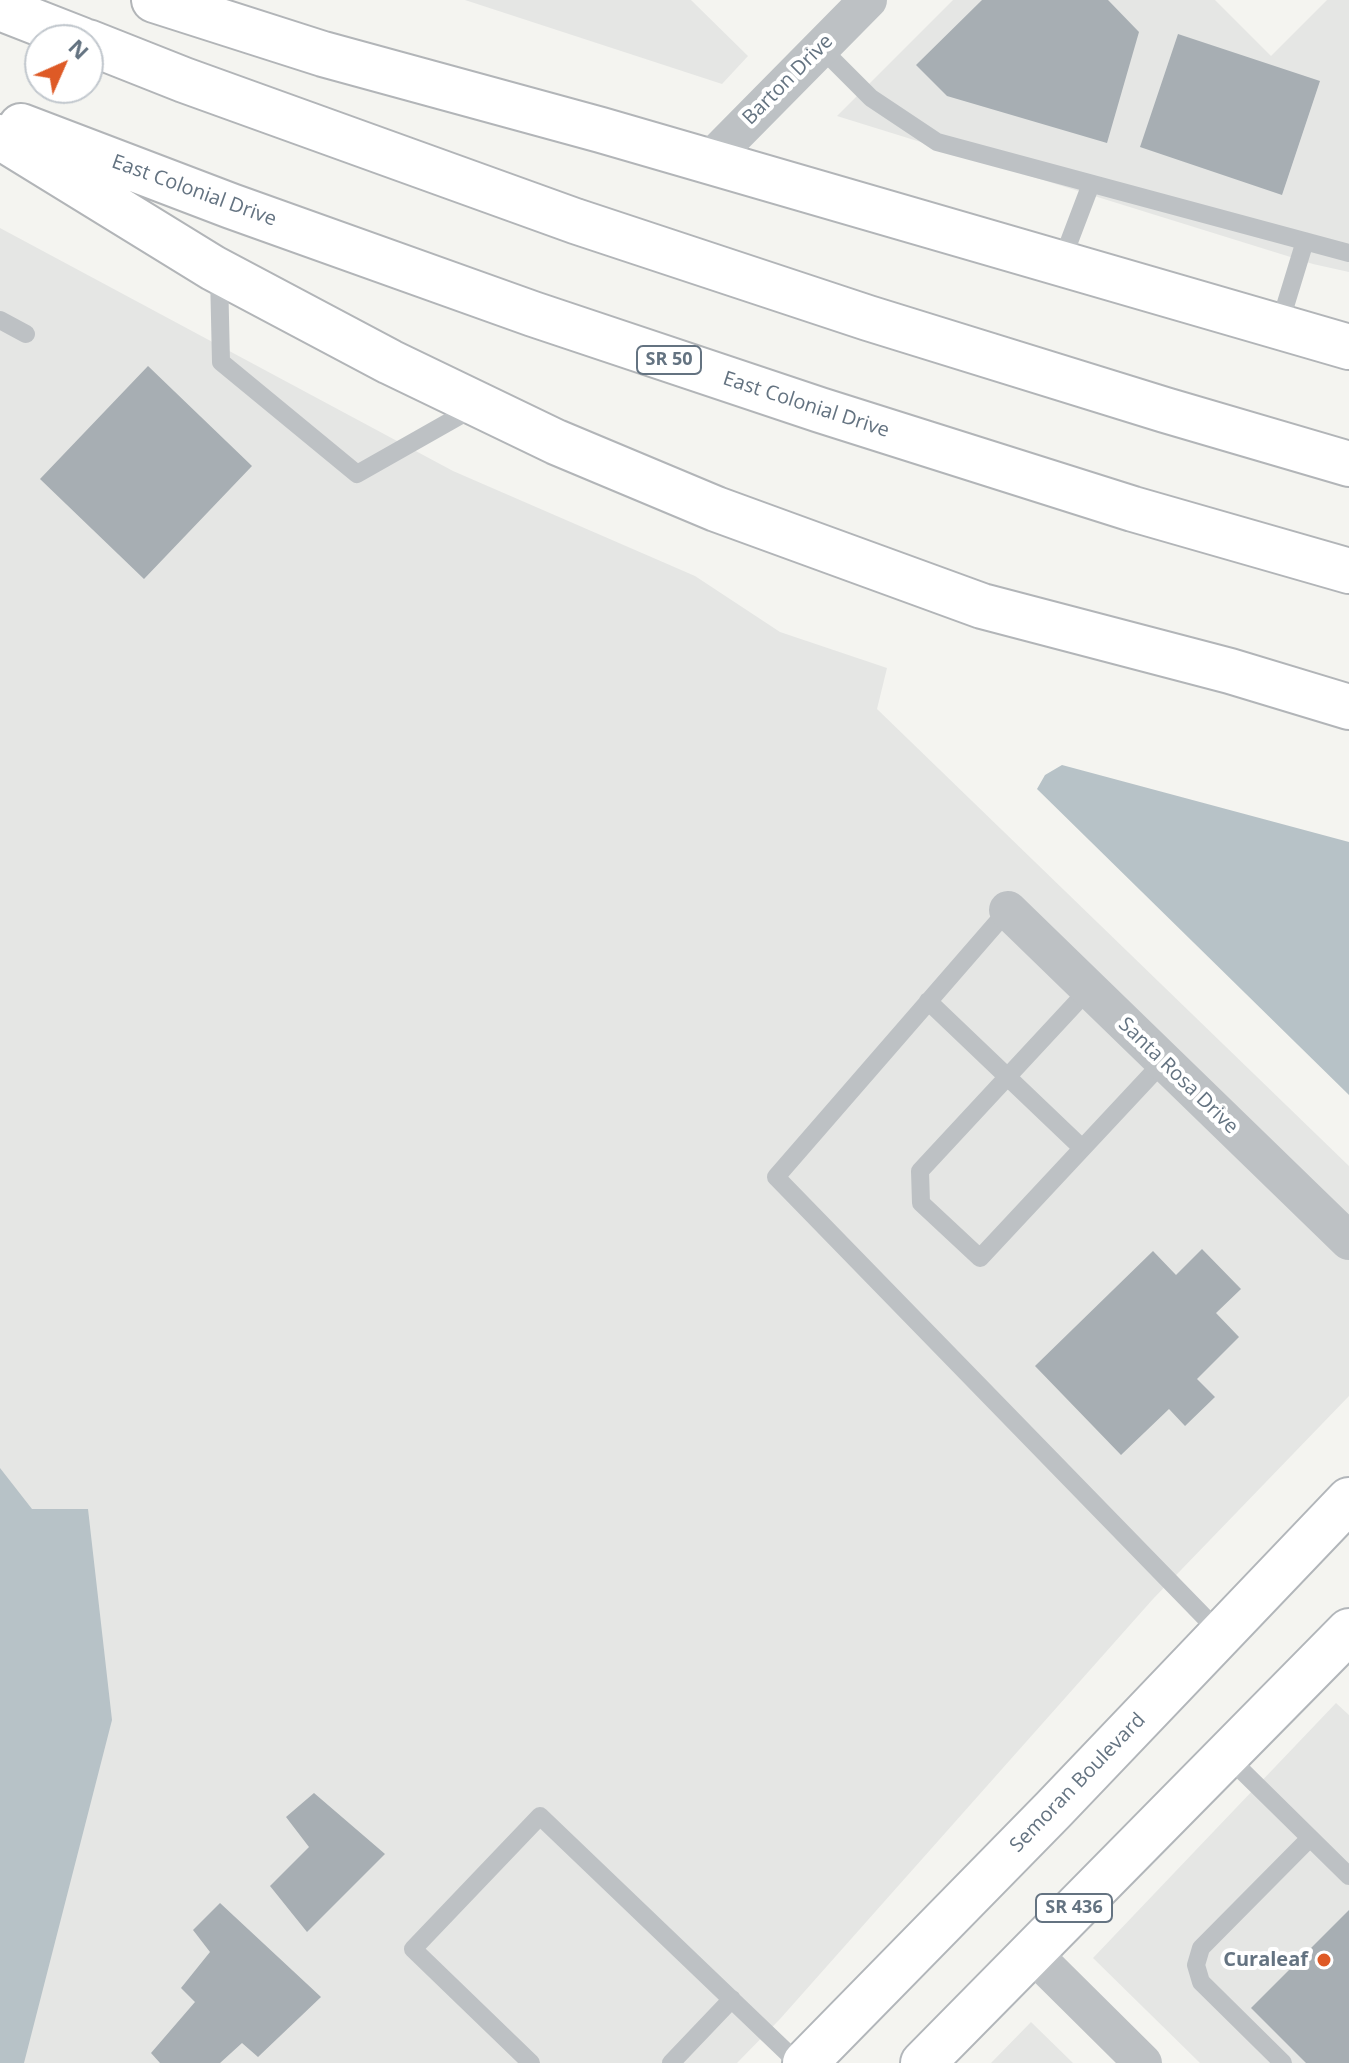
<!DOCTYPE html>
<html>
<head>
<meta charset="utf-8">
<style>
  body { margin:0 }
  #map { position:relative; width:1349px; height:2063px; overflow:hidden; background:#f4f4f0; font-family:"Open Sans",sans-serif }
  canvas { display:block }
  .north { position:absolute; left:24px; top:24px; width:80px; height:80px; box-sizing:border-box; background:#fff; border:2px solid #c1c7cd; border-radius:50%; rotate:45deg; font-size:22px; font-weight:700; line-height:32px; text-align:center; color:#647381 }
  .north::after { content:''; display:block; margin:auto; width:28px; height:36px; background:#de5a26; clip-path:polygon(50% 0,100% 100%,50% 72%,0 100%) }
</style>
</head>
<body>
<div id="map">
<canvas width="1349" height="2063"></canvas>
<div class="north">N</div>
</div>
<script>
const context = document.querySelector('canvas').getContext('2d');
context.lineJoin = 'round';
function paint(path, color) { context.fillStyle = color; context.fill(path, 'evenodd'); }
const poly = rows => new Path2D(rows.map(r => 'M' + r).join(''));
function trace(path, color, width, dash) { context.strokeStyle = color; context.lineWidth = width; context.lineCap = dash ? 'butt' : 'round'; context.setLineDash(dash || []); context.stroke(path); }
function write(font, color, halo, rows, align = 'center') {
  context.font = font + ' "Open Sans",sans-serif'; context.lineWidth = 8; context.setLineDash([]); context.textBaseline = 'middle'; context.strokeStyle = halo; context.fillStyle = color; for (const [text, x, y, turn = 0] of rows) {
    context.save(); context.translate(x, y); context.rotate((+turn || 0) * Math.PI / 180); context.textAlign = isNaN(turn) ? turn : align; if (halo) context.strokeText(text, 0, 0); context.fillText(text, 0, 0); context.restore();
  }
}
paint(poly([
  [465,0,691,0,748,56,722,84],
  [953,0,1215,0,1271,56,1327,0,1349,0,1349,272,1313,264,837,116],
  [0,228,453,471,695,576,780,632,887,668,877,709,1349,1166,1349,1396,1153,1599,780,2019,737,2063,0,2063],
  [1336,1703,1349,1715,1349,2063,1200,2063,1093,1958],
  [1031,2022,1073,2063,991,2063]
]), '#e5e6e4');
paint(poly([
  [1062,765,1349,842,1349,1095,1037,789,1045,775],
  [0,1468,32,1509,88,1509,112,1720,24,2063,0,2063]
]), '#b7c2c7');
paint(poly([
  [982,0,1108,0,1139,32,1107,143,947,96,916,65],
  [1178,34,1320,81,1282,195,1140,147],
  [148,366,252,466,144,579,40,479],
  [1202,1249,1241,1289,1216,1313,1239,1337,1197,1379,1215,1397,1185,1426,1169,1409,1121,1455,1035,1366,1153,1251,1176,1275],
  [314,1793,385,1854,307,1932,270,1886,309,1847,286,1817],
  [220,1903,321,1997,258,2057,242,2043,220,2063,160,2063,151,2053,195,2002,181,1988,210,1952,193,1930],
  [1349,1910,1349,2063,1306,2063,1251,2008]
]), '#a7aeb3');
const primary = poly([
  [805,2063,1053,1810,1349,1500],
  [923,2063,1349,1631]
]);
const trunk = poly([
  [154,0,323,54,601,130,1349,347],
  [0,8,82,40],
  [88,42,184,80,575,221,868,318,1165,410,1349,464],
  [21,126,231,206,533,314,820,410,1133,509,1349,571],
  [0,137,213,268,390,362,556,442,716,509,982,606,1230,671,1349,707]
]);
trace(primary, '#b2b6ba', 48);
trace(trunk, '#b2b5b8', 48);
trace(poly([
  [821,48,871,98,937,142,1349,253],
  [1061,263,1091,184],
  [219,274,221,362,357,474,477,406],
  [0,320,26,334],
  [1279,326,1305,241],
  [1008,910,776,1177,1221,1634],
  [1089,989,920,1171,921,1203,980,1258,1164,1061],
  [928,1001,1082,1148],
  [1226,1755,1349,1876],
  [531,2063,413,1949,540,1816,798,2063],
  [671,2063,732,1999],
  [1283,2063,1201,1982,1196,1965,1201,1948,1310,1838]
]), '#bdc1c4', 18);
trace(poly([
  [709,161,868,0],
  [1008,910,1349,1241],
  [1031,1952,1143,2063]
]), '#bdc1c4', 38);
trace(primary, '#fff', 44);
trace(trunk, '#fff', 44);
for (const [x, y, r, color] of [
  [1324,1960,8,"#de5a26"]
]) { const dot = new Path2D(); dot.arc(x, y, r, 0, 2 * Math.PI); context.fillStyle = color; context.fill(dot); trace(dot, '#fff', 3); }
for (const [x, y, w] of [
  [669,360,64],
  [1074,1908,76]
]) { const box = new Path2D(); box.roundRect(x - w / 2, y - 14, w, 28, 6); context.fillStyle = '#fff'; context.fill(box); trace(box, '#647381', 2); }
write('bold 18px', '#647381', null, [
  ["SR 50",669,360],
  ["SR 436",1074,1908]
]);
write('20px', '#647381', '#fff', [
  ["Barton Drive",788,80,-45],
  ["East Colonial Drive",194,191,20],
  ["East Colonial Drive",806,405,18],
  ["Santa Rosa Drive",1178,1076,44],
  ["Semoran Boulevard",1078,1783,-46]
]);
write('bold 20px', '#647381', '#fff', [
  ["Curaleaf",1308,1960]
], 'right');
</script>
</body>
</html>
